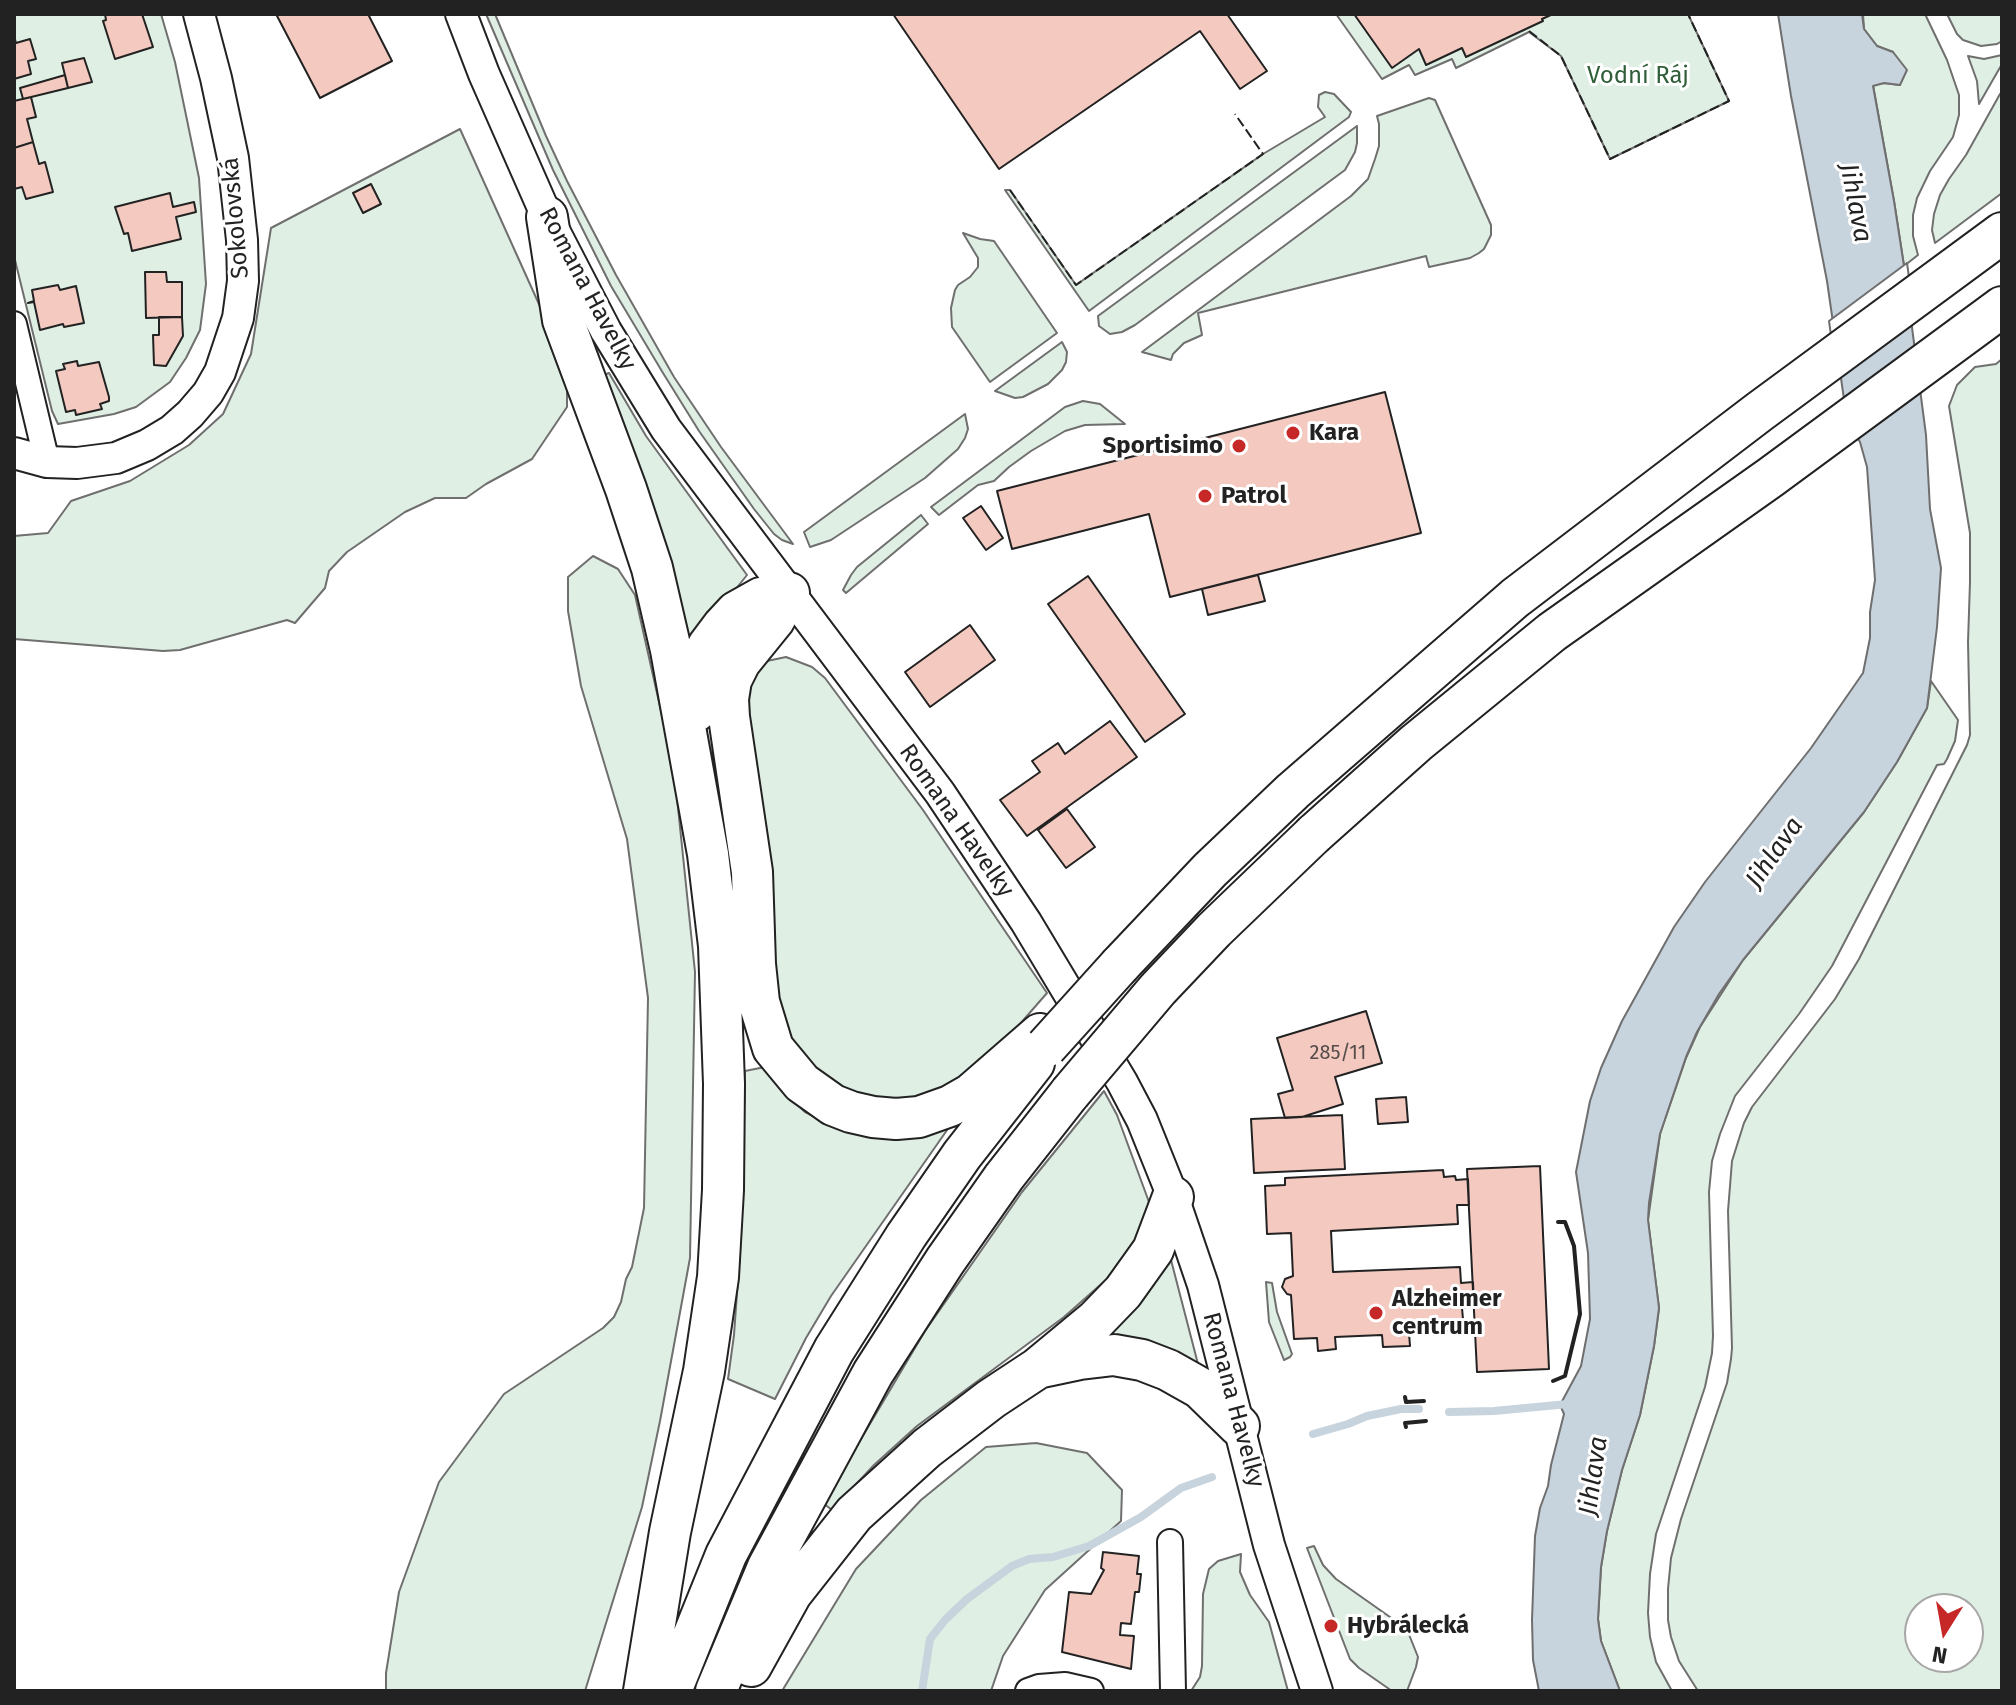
<!DOCTYPE html>
<html>
<head>
<meta charset="utf-8">
<style>
  body { margin:0 }
  #map { position:relative; width:2016px; height:1705px; overflow:hidden; background:#fff; font-family:"Fira Sans",sans-serif }
  canvas { display:block }
  .frame { position:absolute; inset:0; border:16px solid #222; pointer-events:none }
  .north { position:absolute; left:1904px; top:1593px; width:80px; height:80px; box-sizing:border-box; background:#fff; border:2px solid #a7a7a7; border-radius:50%; rotate:191deg; font-size:22px; font-weight:700; line-height:32px; text-align:center; color:#222 }
  .north::after { content:''; display:block; margin:auto; width:28px; height:36px; background:#c62828; clip-path:polygon(50% 0,100% 100%,50% 72%,0 100%) }
</style>
</head>
<body>
<div id="map">
<canvas width="2016" height="1705"></canvas>
<div class="frame"></div>
<div class="north">N</div>
</div>
<script>
const context = document.querySelector('canvas').getContext('2d');
context.lineJoin = 'round';
function paint(path, color) { context.fillStyle = color; context.fill(path, 'evenodd'); }
const poly = rows => new Path2D(rows.map(r => 'M' + r).join(''));
function trace(path, color, width, dash) { context.strokeStyle = color; context.lineWidth = width; context.lineCap = dash ? 'butt' : 'round'; context.setLineDash(dash || []); context.stroke(path); }
function write(font, color, halo, rows, align = 'center') {
  context.font = font + ' "Fira Sans",sans-serif'; context.lineWidth = 6; context.setLineDash([]); context.textBaseline = 'middle'; context.strokeStyle = halo; context.fillStyle = color; for (const [text, x, y, turn = 0] of rows) {
    context.save(); context.translate(x, y); context.rotate((+turn || 0) * Math.PI / 180); context.textAlign = isNaN(turn) ? turn : align; if (halo) context.strokeText(text, 0, 0); context.fillText(text, 0, 0); context.restore();
  }
}
const green = poly([
  [14,14,161,14,175,62,199,178,206,284,200,330,186,358,170,382,136,407,114,414,58,424,52,411,14,256,14,14],
  [486,14,495,14,546,136,567,181,616,275,674,377,721,447,793,544,782,540,774,534,754,509,699,431,663,373,611,286,553,170,486,14],
  [1336,14,1688,14,1729,101,1610,159,1561,56,1529,32,1456,68,1452,59,1415,75,1409,65,1382,79,1336,14],
  [1863,14,1925,14,1947,60,1959,95,1959,115,1953,137,1930,171,1917,198,1913,215,1913,236,1918,255,1904,266,1894,201,1873,85,1884,83,1900,85,1893,52,1877,46,1864,29,1863,14],
  [1947,14,2002,14,2002,41,1997,44,1981,46,1963,40,1957,34,1947,14],
  [2002,55,2002,64,1979,104,1977,81,1968,56,1984,59,2002,55],
  [1325,92,1334,94,1351,112,1349,117,1089,311,1005,190,1010,190,1076,285,1263,154,1325,117,1318,107,1319,95,1325,92],
  [2000,94,2002,94,2002,193,1935,243,1932,230,1934,214,1940,195,1949,179,1966,155,2000,94],
  [1429,98,1435,100,1491,225,1491,235,1484,249,1479,253,1470,258,1429,267,1426,256,1198,313,1202,335,1184,343,1173,354,1171,360,1142,352,1351,196,1368,179,1375,159,1379,146,1379,124,1377,116,1429,98],
  [1357,126,1357,143,1355,152,1345,170,1135,325,1122,332,1110,334,1099,326,1098,316,1357,126],
  [460,129,552,333,567,381,567,407,532,459,486,484,466,498,435,498,405,512,347,552,329,571,325,588,295,623,287,620,180,650,163,651,14,639,14,536,48,533,71,501,130,481,189,445,223,414,251,354,271,228,460,129],
  [963,233,980,239,994,241,1057,333,990,382,952,327,951,308,955,290,958,285,970,277,978,267,978,258,963,233],
  [1062,342,1067,352,1066,362,1062,370,1048,384,1023,397,1015,398,995,391,1062,342],
  [2002,359,2002,1691,1698,1691,1679,1661,1671,1637,1668,1620,1668,1589,1671,1558,1681,1519,1727,1383,1731,1359,1732,1348,1728,1211,1732,1161,1744,1123,1752,1107,1835,999,1859,959,1967,745,1970,735,1968,642,1970,582,1970,533,1949,406,1957,385,1975,367,1996,364,2002,359],
  [1920,1609,1968,1609,1968,1657,1920,1657,1920,1609],
  [609,373,646,436,747,575,691,645,675,590,601,376,609,373],
  [1083,401,1100,404,1125,424,1085,425,1065,431,1031,451,1009,467,994,481,978,485,939,515,931,507,1065,407,1083,401],
  [965,414,968,429,965,438,958,449,925,478,831,540,810,547,804,532,965,414],
  [921,515,928,524,846,593,843,590,851,575,857,567,921,515],
  [593,556,618,569,635,595,674,769,695,972,690,1258,660,1421,642,1507,585,1691,386,1691,386,1673,399,1592,439,1482,504,1394,603,1328,614,1317,621,1302,626,1279,632,1267,644,1208,648,998,627,839,581,686,568,611,568,577,593,556],
  [786,657,812,667,825,678,923,810,1047,993,986,1063,940,1094,885,1105,816,1079,778,1019,749,745,747,694,759,668,767,661,786,657],
  [1931,681,1958,720,1955,741,1947,759,1944,764,1937,765,1832,966,1799,1014,1735,1096,1720,1134,1712,1161,1709,1192,1713,1336,1712,1353,1705,1387,1656,1534,1650,1574,1648,1613,1650,1637,1656,1662,1672,1691,1620,1691,1601,1641,1598,1619,1601,1567,1607,1531,1622,1470,1640,1415,1654,1346,1659,1308,1648,1220,1660,1134,1686,1058,1700,1027,1743,960,1864,812,1897,762,1927,708,1931,681],
  [765,1067,778,1086,805,1112,839,1128,952,1123,831,1296,806,1338,775,1399,728,1379,734,1335,740,1251,745,1071,765,1067],
  [1104,1091,1117,1115,1149,1202,1143,1229,1124,1264,1064,1317,917,1426,874,1465,832,1510,823,1503,925,1331,1022,1192,1104,1091],
  [1171,1260,1198,1364,1196,1367,1094,1338,1161,1263,1171,1260],
  [1266,1282,1272,1283,1277,1312,1292,1354,1290,1357,1284,1360,1269,1322,1266,1282],
  [1036,1443,1087,1453,1122,1490,1121,1521,1045,1590,1003,1656,991,1691,782,1691,856,1569,921,1500,986,1447,1036,1443],
  [1314,1546,1323,1565,1336,1579,1397,1622,1408,1632,1418,1657,1416,1667,1407,1691,1392,1691,1359,1668,1350,1659,1307,1548,1314,1546],
  [1241,1554,1240,1572,1250,1595,1269,1622,1288,1691,1191,1691,1200,1677,1202,1666,1203,1594,1209,1569,1218,1561,1241,1554]
]);
paint(green, '#e0efe3');
trace(green, '#6f6f6f', 2);
const water = poly([
  [1778,14,1862,14,1864,29,1877,46,1893,52,1907,70,1900,85,1884,83,1873,86,1894,201,1904,266,1926,435,1930,509,1941,568,1937,627,1927,708,1897,762,1864,812,1743,960,1719,994,1697,1032,1686,1057,1660,1134,1649,1203,1648,1220,1659,1308,1654,1346,1640,1415,1622,1470,1607,1531,1601,1567,1598,1619,1601,1641,1620,1691,1539,1691,1533,1660,1532,1620,1535,1536,1540,1508,1548,1486,1551,1465,1564,1414,1560,1405,1581,1366,1590,1319,1588,1253,1576,1172,1590,1101,1601,1068,1622,1021,1674,927,1705,882,1811,748,1863,673,1870,638,1870,612,1875,580,1867,467,1860,442,1847,420,1827,281,1791,96,1778,14]
]);
paint(water, '#c7d3dd');
trace(water, '#6f6f6f', 2);
const pier = poly([
  [1907,263,1915,320,1837,378,1829,321,1907,263]
]);
paint(pier, '#fff');
trace(pier, '#6f6f6f', 2);
trace(poly([
  [1449,1412,1494,1411,1568,1404],
  [1313,1434,1348,1424,1367,1416,1401,1409,1419,1409],
  [922,1691,930,1639,945,1620,967,1599,1012,1566,1029,1559,1053,1557,1089,1546,1141,1517,1181,1488,1212,1477]
]), '#c7d3dd', 8);
const building = poly([
  [105,14,142,14,153,47,115,59,103,21,106,20,105,14],
  [276,14,368,14,392,61,320,98,276,14],
  [893,14,1227,14,1267,71,1240,89,1200,31,999,169,893,14],
  [1354,14,1553,14,1542,19,1543,21,1466,57,1462,48,1426,65,1419,49,1392,68,1354,14],
  [14,36,16,43,30,39,36,59,28,61,31,74,14,79,14,36],
  [84,58,92,82,68,88,62,63,84,58],
  [65,75,68,88,23,99,20,88,65,75],
  [31,97,36,117,27,119,33,142,14,148,14,101,31,97],
  [33,142,39,164,45,162,53,192,26,199,22,187,14,189,14,148,33,142],
  [371,184,381,204,363,213,353,193,371,184],
  [170,193,173,207,194,202,196,212,176,217,181,239,132,251,128,233,124,234,115,207,170,193],
  [145,272,166,272,167,282,182,282,182,317,146,318,145,272],
  [58,285,60,290,76,286,84,323,64,327,63,324,40,330,34,302,28,303,34,301,32,290,58,285],
  [159,317,182,317,183,336,166,366,154,365,153,335,159,335,159,317],
  [77,361,78,366,99,362,109,397,109,401,100,404,102,409,76,415,75,410,66,412,56,371,65,369,63,364,77,361],
  [1385,392,1421,533,1170,597,1149,514,1012,549,997,491,1385,392],
  [981,506,1003,538,986,550,963,518,981,506],
  [1258,575,1265,601,1208,615,1202,589,1258,575],
  [1088,576,1185,714,1145,742,1048,604,1088,576],
  [970,625,995,660,930,707,905,672,970,625],
  [1110,721,1137,757,1027,836,1000,800,1040,772,1032,761,1058,743,1065,754,1110,721],
  [1067,809,1095,847,1066,868,1038,830,1067,809],
  [1366,1011,1382,1063,1335,1077,1343,1104,1302,1117,1285,1118,1278,1094,1293,1090,1277,1038,1366,1011],
  [1406,1097,1408,1122,1378,1124,1376,1099,1406,1097],
  [1342,1115,1345,1169,1254,1173,1251,1119,1342,1115],
  [1540,1166,1549,1369,1477,1372,1467,1169,1540,1166],
  [1443,1170,1444,1177,1455,1176,1456,1180,1468,1179,1469,1205,1457,1205,1458,1224,1331,1231,1333,1272,1460,1267,1461,1283,1473,1282,1474,1307,1462,1308,1464,1330,1409,1333,1410,1346,1383,1347,1382,1335,1335,1337,1336,1349,1318,1351,1317,1338,1294,1339,1291,1295,1287,1294,1282,1287,1285,1279,1293,1276,1291,1233,1267,1234,1265,1186,1285,1185,1285,1178,1443,1170],
  [1103,1552,1139,1556,1137,1574,1141,1574,1139,1592,1135,1592,1131,1624,1121,1623,1120,1635,1134,1636,1131,1669,1062,1652,1069,1592,1091,1594,1104,1570,1101,1568,1103,1552]
]);
paint(building, '#f3c9c0');
trace(building, '#222', 2);
const minor = poly([
  [14,324,47,462],
  [1170,1542,1173,1691],
  [1028,1691,1039,1687,1065,1685,1091,1691]
]);
const tertiary = poly([
  [461,14,484,74,547,217,606,331,666,429,940,793,1026,922,1122,1082,1142,1120,1173,1197,1203,1285,1269,1545,1317,1691],
  [14,453,47,462,77,463,116,458,147,445,172,430,190,414,208,393,220,372,238,318,243,281,242,240,233,158,216,78,199,14]
]);
const trunk = poly([
  [547,217,563,320,626,489,652,568,671,650,708,854,719,946,724,1084,723,1190,718,1277,704,1371,670,1532,644,1691],
  [789,593,774,620,740,662,731,680,728,699,729,717,752,872,755,964,759,1002,773,1048,802,1083,833,1105,851,1112,873,1117,896,1119,919,1117,950,1106,971,1094,1040,1034],
  [696,711,698,667,708,646,723,626,736,612,761,598,789,593],
  [1314,834,1416,743,1552,632,1771,477,2002,307],
  [1120,965,1210,870,1293,791,1515,598,1759,412,2002,233],
  [1042,1367,1080,1359,1114,1355,1142,1360,1168,1370,1200,1388,1239,1426],
  [751,1666,791,1594,854,1514,927,1448,991,1399,1038,1368,1096,1320,1123,1292,1153,1250,1173,1197],
  [671,1691,726,1555,834,1350,906,1236,962,1155,1034,1063],
  [716,1691,768,1567,873,1373,945,1261,1004,1177,1070,1093]
]);
trace(minor, '#222', 28);
trace(tertiary, '#222', 34);
trace(trunk, '#222', 44);
trace(minor, '#fff', 24);
trace(tertiary, '#fff', 30);
trace(trunk, '#fff', 40);
const trunkBridge = poly([
  [1046,1047,1120,965],
  [1070,1093,1158,989,1214,930,1314,834]
]);
trace(trunkBridge, '#222', 44, []);
trace(trunkBridge, '#fff', 40);
trace(poly([
  [1529,31,1561,56,1610,159,1729,101,1688,14],
  [1010,190,1076,285,1263,154,1235,114]
]), '#222', 2, [10, 4]);
trace(poly([
  [1553,1381,1565,1376,1580,1314,1574,1246,1565,1222,1558,1222],
  [1405,1397,1406,1402,1424,1401],
  [1406,1427,1405,1423,1426,1421]
]), '#222', 4);
for (const [x, y, r, color] of [
  [1293,433,8,"#c62828"],
  [1239,446,8,"#c62828"],
  [1205,496,8,"#c62828"],
  [1376,1313,8,"#c62828"],
  [1331,1626,8,"#c62828"]
]) { const dot = new Path2D(); dot.arc(x, y, r, 0, 2 * Math.PI); context.fillStyle = color; context.fill(dot); trace(dot, '#fff', 3); }
write('20px', '#564c4a', null, [
  ["285/11",1338,1053]
]);
write('24px', '#2f5e38', '#fff', [
  ["Vodní Ráj",1638,76]
]);
write('24px', '#222', '#fff', [
  ["Sokolovská",236,218,-95],
  ["Romana Havelky",587,289,62],
  ["Romana Havelky",956,821,55],
  ["Romana Havelky",1233,1400,75]
]);
write('bold 24px', '#222', '#fff', [
  ["Kara",1309,433],
  ["Sportisimo",1223,446,"right"],
  ["Patrol",1221,496],
  ["Alzheimer",1392,1299],
  ["centrum",1392,1327],
  ["Hybrálecká",1347,1626]
], 'left');
write('italic 26px', '#222', '#fff', [
  ["Jihlava",1855,203,79],
  ["Jihlava",1775,853,-55],
  ["Jihlava",1594,1476,-82]
]);
</script>
</body>
</html>
